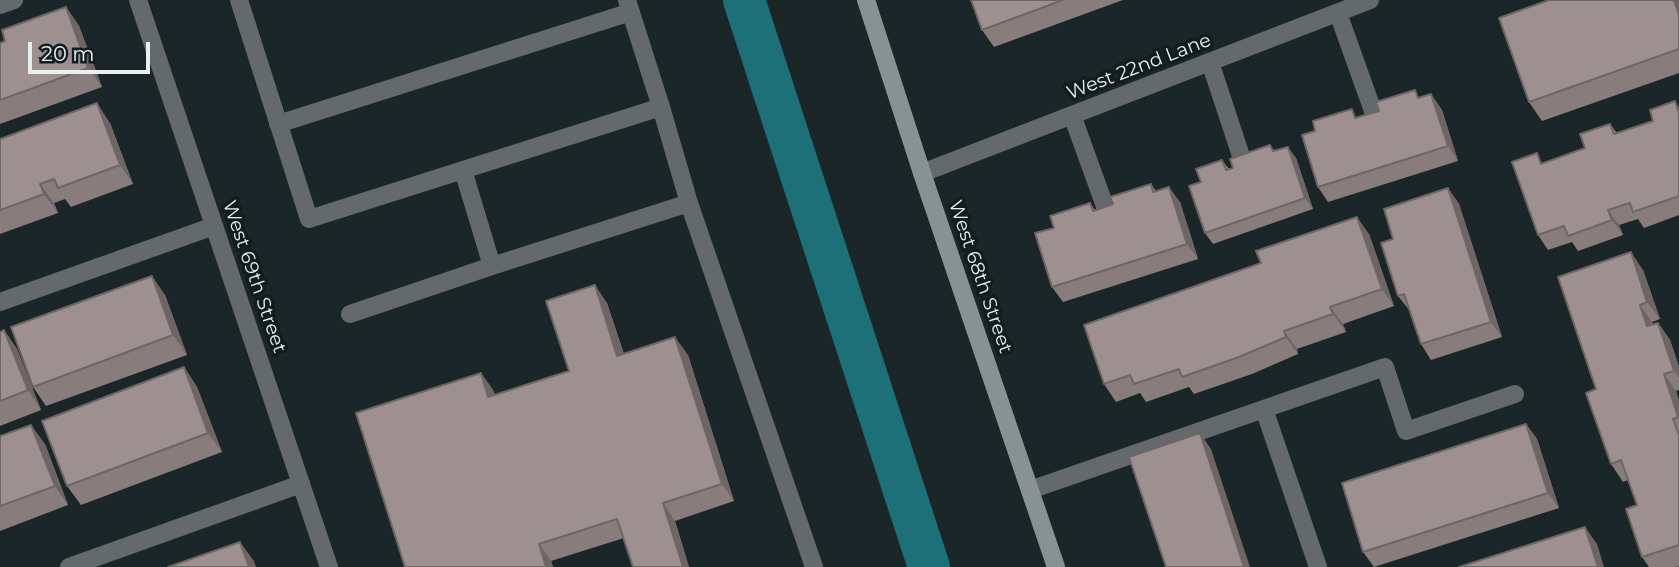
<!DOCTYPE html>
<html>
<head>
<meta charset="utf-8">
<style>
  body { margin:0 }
  #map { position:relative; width:1679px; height:567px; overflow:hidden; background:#1a2628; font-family:Montserrat,sans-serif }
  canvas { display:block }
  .scale { position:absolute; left:28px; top:42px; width:122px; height:32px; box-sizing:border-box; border:4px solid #e7eff0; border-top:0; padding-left:9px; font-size:21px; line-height:24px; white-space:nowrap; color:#e7eff0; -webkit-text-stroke:5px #111d1e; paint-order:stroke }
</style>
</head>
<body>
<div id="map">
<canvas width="1679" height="567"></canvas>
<div class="scale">20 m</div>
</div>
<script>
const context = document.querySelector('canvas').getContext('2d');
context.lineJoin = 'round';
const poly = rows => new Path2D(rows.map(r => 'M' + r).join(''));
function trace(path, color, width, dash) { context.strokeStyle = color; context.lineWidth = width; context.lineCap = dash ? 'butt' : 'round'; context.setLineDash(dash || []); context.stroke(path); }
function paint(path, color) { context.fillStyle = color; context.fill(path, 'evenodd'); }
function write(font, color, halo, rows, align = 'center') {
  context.font = font + ' Montserrat,sans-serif'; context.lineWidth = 7; context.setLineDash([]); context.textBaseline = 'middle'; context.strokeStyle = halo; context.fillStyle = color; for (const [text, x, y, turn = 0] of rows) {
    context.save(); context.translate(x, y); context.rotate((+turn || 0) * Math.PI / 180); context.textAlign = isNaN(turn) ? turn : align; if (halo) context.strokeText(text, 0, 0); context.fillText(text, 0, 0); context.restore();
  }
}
trace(poly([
  [744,0,929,567]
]), '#1d6f78', 42);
trace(poly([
  [239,0,309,219,661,107,627,0],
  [0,5,14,0],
  [1338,13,1373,111],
  [1210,62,1242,159],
  [1072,115,1106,209],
  [278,124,631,12],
  [689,203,814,567],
  [492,266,689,203,661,107],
  [0,302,214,226],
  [350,314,492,266,463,170],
  [1264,409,1318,567],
  [1030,490,1385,367,1406,431,1515,394],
  [69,567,301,484]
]), '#646a6b', 18);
trace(poly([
  [138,0,329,567],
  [922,173,1370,0]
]), '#646a6b', 18);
trace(poly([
  [866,0,922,173,1056,567]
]), '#889293', 18);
paint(poly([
  [971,0,1123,0,994,47,982,30],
  [1679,0,1679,73,1542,121,1529,102],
  [66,7,79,26,102,87,0,124,0,43],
  [1431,94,1442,110,1458,161,1328,202,1318,187,1358,117],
  [1675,101,1679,108,1679,215,1644,228,1638,219,1619,225,1623,235,1578,251,1572,242,1548,250,1538,235,1544,163,1585,148,1610,124,1617,133,1653,121],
  [110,123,133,184,71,207,65,199,54,203,58,213,0,234,0,139],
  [1275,151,1296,158,1313,209,1213,244,1205,233,1201,182,1222,160,1229,169],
  [1151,184,1156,191,1180,202,1198,259,1063,302,1052,287,1054,228,1090,203,1095,210,1113,204],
  [1448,188,1459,204,1502,337,1431,360,1421,344,1410,311,1398,296,1393,239],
  [1369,234,1394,306,1343,324,1346,332,1297,349,1298,354,1252,374,1194,394,1189,387,1146,402,1140,393,1116,402,1104,384],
  [1643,270,1660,319,1652,322,1653,324,1658,323,1670,340,1679,367,1679,390,1676,391,1679,401,1679,566,1677,567,1649,567,1642,557,1637,505,1628,480,1623,482,1611,464,1596,389],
  [165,295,187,355,46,406,33,387],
  [607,303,624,354,688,355,734,501,675,521,689,567,633,567,624,538,551,561,553,567,405,567,481,373,493,390,495,395,569,371],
  [4,330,17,349,41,410,0,426,0,332],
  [184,367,197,387,222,452,81,505,67,486],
  [1526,424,1537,439,1559,508,1374,567,1363,552],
  [0,436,45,444,68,505,0,531]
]), '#887c7c');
paint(poly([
  [1674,0,1679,0,1679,15],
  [66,7,79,26,102,87,88,68],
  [1431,94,1442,110,1458,161,1448,146],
  [97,103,110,123,133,184,120,165],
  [1288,147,1296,158,1313,209,1305,198],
  [40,184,54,203,58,213,44,194],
  [1169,187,1180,202,1198,259,1187,244],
  [1448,188,1459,204,1502,337,1491,322],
  [1608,210,1619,225,1623,235,1612,220],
  [1357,217,1369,234,1394,306,1382,289],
  [1631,252,1643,270,1660,319,1647,302],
  [152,276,165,295,187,355,173,335],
  [595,285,607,303,630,373,617,356],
  [1640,305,1652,322,1659,343,1647,326],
  [1330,307,1343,324,1346,332,1333,314],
  [1658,323,1670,340,1679,367,1679,378,1674,371],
  [4,330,17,349,41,410,28,390],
  [1284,331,1297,349,1298,354,1286,337],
  [675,337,688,355,734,501,722,484],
  [184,367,197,387,222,452,208,433],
  [481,373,493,390,500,414,488,397],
  [1664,374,1676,391,1679,401,1679,418],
  [1526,424,1537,439,1559,508,1548,493],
  [31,425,45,444,68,505,55,486],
  [1200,433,1211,449,1250,567,1244,567],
  [663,503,675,521,689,567,683,567],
  [1585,527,1597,544,1604,567,1598,567],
  [240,542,254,561,256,567,249,567],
  [539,544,551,561,553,567,546,567]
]), '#6f6565');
const building = poly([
  [971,0,1063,0,982,30,971,0],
  [1549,0,1674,0,1679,15,1679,49,1529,102,1499,18,1549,0],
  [66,7,88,68,0,100,0,43,5,41,2,30,66,7],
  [1415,90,1418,98,1431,94,1448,146,1318,187,1302,135,1315,131,1313,121,1352,109,1355,118,1379,111,1376,102,1415,90],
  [1675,101,1679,114,1679,196,1633,212,1630,203,1608,210,1612,220,1568,236,1564,226,1538,235,1512,162,1537,153,1541,164,1585,148,1580,134,1610,124,1614,134,1653,121,1650,110,1675,101],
  [97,103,120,165,58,188,54,179,40,184,44,194,0,210,0,139,97,103],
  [1270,145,1273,151,1288,147,1305,198,1205,233,1189,186,1201,182,1196,169,1222,160,1226,170,1233,168,1230,159,1270,145],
  [1151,184,1153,192,1169,187,1187,244,1052,287,1035,233,1054,228,1050,216,1090,203,1093,211,1113,204,1110,197,1151,184],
  [1448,188,1491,322,1421,344,1404,294,1398,296,1381,243,1393,239,1384,209,1448,188],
  [1357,217,1382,289,1330,307,1333,314,1284,331,1286,337,1239,357,1182,377,1179,369,1134,384,1130,375,1104,384,1084,325,1261,263,1256,251,1357,217],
  [1631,252,1647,302,1640,305,1647,326,1658,323,1674,371,1664,374,1678,417,1673,419,1679,435,1679,545,1642,557,1626,509,1637,505,1621,460,1611,464,1586,393,1596,389,1558,277,1631,252],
  [152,276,173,335,33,387,11,327,152,276],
  [595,285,617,356,675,337,722,484,663,503,683,567,633,567,617,519,539,544,546,567,405,567,356,413,481,373,488,397,569,371,546,301,595,285],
  [4,330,28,390,0,401,0,332,4,330],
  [184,367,208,433,67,486,42,421,184,367],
  [1526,424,1548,493,1363,552,1342,483,1526,424],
  [31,425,55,486,0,506,0,436,31,425],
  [1200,433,1244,567,1166,567,1129,457,1200,433],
  [1585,527,1598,567,1459,567,1585,527],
  [240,542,249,567,168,567,240,542]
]);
paint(building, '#9e9090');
trace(building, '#6f6565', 2);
write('19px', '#e7eff0', '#111d1e', [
  ["West 22nd Lane",1139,67,-21],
  ["West 69th Street",254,277,71],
  ["West 68th Street",980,277,71]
]);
</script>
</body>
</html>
